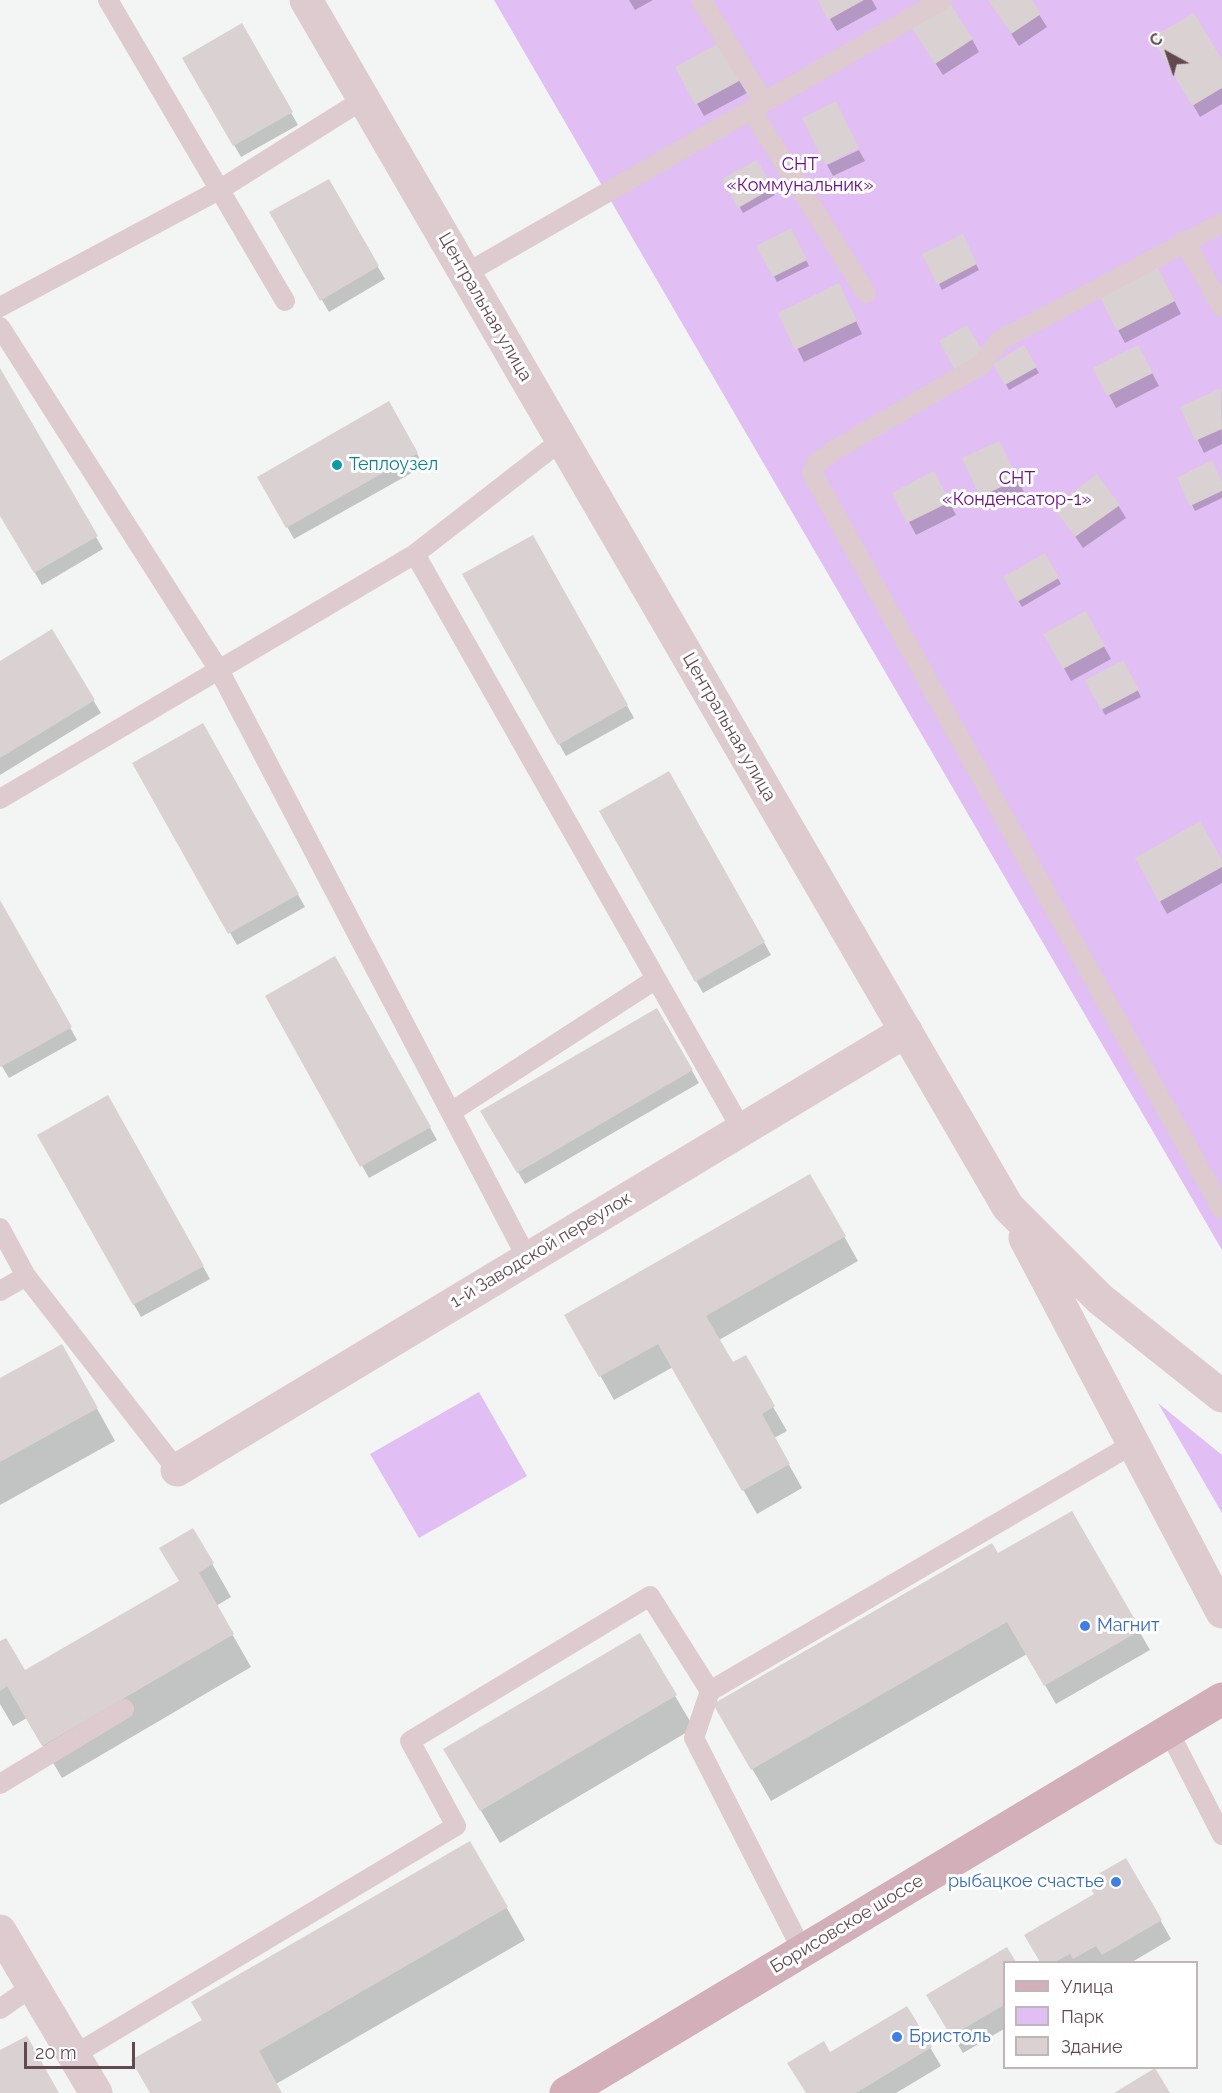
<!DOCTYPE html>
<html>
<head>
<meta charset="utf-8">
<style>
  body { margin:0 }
  #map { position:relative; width:1222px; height:2093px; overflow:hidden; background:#f2f5f3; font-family:Raleway,sans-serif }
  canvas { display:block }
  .legend { position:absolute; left:1003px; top:1961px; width:195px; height:108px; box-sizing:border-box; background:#fff; border:2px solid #c0b6b9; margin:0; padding:8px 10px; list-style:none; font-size:18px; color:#62484f }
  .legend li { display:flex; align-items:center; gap:12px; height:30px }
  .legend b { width:30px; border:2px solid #c0b6b9 }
  .north { position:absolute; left:1138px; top:24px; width:60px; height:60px; -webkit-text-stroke:4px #fff; paint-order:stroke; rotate:320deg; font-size:16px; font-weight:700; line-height:24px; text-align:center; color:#62484f }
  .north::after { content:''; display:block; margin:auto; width:21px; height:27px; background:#62484f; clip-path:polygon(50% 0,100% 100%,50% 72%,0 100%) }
  .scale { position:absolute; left:24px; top:2042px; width:111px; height:27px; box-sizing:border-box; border:3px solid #62484f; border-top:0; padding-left:8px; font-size:18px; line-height:21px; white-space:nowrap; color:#62484f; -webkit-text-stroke:4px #fff; paint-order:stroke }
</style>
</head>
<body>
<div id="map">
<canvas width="1222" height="2093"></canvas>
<ul class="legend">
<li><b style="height:8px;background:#d3b0b9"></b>Улица</li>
<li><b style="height:16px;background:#e1bff4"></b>Парк</li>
<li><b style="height:16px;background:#dad1d3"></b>Здание</li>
</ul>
<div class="north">С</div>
<div class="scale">20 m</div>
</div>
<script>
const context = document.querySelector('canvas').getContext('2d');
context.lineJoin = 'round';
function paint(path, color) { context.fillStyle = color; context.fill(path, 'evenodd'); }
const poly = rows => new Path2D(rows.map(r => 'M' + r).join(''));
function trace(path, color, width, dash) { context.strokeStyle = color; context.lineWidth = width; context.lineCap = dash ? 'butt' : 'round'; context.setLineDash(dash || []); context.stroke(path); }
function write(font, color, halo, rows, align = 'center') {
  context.font = font + ' Raleway,sans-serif'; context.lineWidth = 6; context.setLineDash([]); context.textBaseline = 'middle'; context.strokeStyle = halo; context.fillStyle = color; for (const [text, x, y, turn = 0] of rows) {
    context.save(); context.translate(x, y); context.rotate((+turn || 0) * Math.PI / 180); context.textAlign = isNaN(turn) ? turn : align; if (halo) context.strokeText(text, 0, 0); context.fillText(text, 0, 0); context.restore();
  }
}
paint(poly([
  [494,0,1222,0,1222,1250,736,416],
  [479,1392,527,1476,419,1538,370,1454],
  [1158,1403,1222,1455,1222,1513]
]), '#e1bff4');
paint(poly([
  [629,0,653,0,635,10],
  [819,0,872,0,877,9,837,31],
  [989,0,1030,0,1047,27,1019,46],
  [241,26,298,125,241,157,184,59],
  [918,36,972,39,979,52,943,75],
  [1154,38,1222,63,1222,104,1200,117],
  [720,44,747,93,704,116,677,68],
  [859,150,865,161,833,176,827,165],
  [757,162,775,195,743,213,724,179],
  [328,181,385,279,329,312,271,213],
  [794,235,809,266,777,282,758,246],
  [965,242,979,270,942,290,939,284],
  [1164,280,1181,314,1125,343,1118,330],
  [845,297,862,334,804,362,780,313],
  [1024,347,1039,373,1009,390,995,364],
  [1145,359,1159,386,1116,408,1095,369],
  [0,371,103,549,42,585,0,513],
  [1221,390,1222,444,1204,453,1182,407],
  [388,403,424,466,294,539,259,477],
  [999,443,1024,492,989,508,982,496],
  [1179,478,1222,484,1222,498,1195,511],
  [941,486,956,515,916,535,894,494],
  [1118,505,1126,518,1083,548,1055,507],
  [532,537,634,718,566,756,464,575],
  [1045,555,1061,584,1022,607,1005,578],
  [1085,613,1111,659,1071,681,1045,634],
  [51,631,101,713,0,775,0,663],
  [1123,662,1141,697,1105,715,1087,680],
  [202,725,305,907,237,945,134,764],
  [669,773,771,955,703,993,601,812],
  [1137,859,1222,862,1222,883,1167,914],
  [0,902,77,1040,9,1078,0,1063],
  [335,958,437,1140,369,1178,267,997],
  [657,1010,699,1083,525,1184,482,1111],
  [108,1097,210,1279,141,1317,39,1135],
  [810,1176,858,1261,719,1340,732,1364,745,1358,787,1431,774,1438,802,1488,757,1514,673,1367,614,1400,566,1315],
  [80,1378,115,1441,0,1505,0,1380],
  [1071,1513,1150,1650,1056,1704,1027,1654,771,1801,715,1705,998,1556],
  [193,1530,231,1597,216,1606,251,1667,62,1778,27,1718,13,1726,0,1704,0,1643,25,1672,180,1582],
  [639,1635,694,1728,500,1843,445,1750],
  [470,1843,525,1940,276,2084,281,2093,152,2093,203,2021],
  [1126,1860,1171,1939,1132,1962,1041,1962,1026,1935,1096,1894],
  [1006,1949,1014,1962,1004,1962,1004,2029,963,2053,928,1995],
  [907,2008,941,2066,896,2093,807,2093,830,2054]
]), '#0003');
paint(poly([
  [818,0,864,0,828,20],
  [948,0,973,39,935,64,909,24],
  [988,0,1032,0,1041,14,1011,34],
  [1194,13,1222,60,1222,88,1192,106,1152,37],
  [242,23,293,112,233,146,182,58],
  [721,42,741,80,695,105,675,67],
  [836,101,859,148,825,165,802,118],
  [757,160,773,188,738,208,722,179],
  [329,179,379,266,320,301,269,212],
  [791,228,807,260,773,277,756,246],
  [963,234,977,264,937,285,922,254],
  [1157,266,1175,301,1117,331,1099,295],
  [839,283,857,321,795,350,778,313],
  [967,325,984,354,955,370,939,341],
  [1024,345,1037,367,1005,385,993,364],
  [1138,345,1153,373,1107,396,1093,368],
  [0,368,98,536,34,573,0,516],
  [1221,388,1222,429,1195,441,1180,407],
  [389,401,418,453,286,528,257,477],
  [999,441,1018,479,980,497,962,458],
  [1212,460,1222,482,1222,491,1190,506,1177,478],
  [934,471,950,502,907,523,892,493],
  [1097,474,1120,505,1075,537,1053,507],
  [533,535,628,705,558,745,462,574],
  [1045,553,1059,578,1017,602,1003,577],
  [1086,611,1105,646,1063,669,1043,634],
  [52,629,95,700,0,758,0,661],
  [1123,660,1139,690,1101,710,1085,680],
  [203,723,299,894,228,934,132,763],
  [669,771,765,942,695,982,599,811],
  [1200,821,1222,860,1222,867,1159,902,1135,858],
  [0,900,72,1027,1,1067,0,1066],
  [335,956,431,1127,360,1167,265,996],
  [657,1008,693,1070,517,1173,480,1111],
  [108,1095,204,1266,133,1305,37,1135],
  [810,1174,846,1236,706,1316,733,1362,746,1355,775,1406,762,1414,790,1464,742,1491,658,1344,599,1377,564,1315],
  [62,1344,98,1408,0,1462,0,1378],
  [1072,1511,1141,1630,1044,1686,1007,1622,751,1770,713,1704,992,1543,998,1553],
  [193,1528,214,1563,199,1573,234,1634,42,1746,7,1686,0,1691,0,1641,6,1638,25,1670,179,1581,159,1548],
  [640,1633,677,1695,480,1811,443,1749],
  [470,1841,508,1907,259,2051,282,2093,150,2093,131,2060,202,2020,191,2002],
  [1126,1858,1162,1920,1102,1955,1096,1946,1073,1959,1070,1954,1055,1962,1040,1962,1024,1935,1094,1894,1086,1881],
  [1007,1947,1016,1962,1004,1962,1004,2005,951,2036,926,1995],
  [907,2006,932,2047,856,2093,806,2093,787,2063,824,2041,830,2052],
  [27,2036,59,2093,0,2093,0,2050],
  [1155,2068,1170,2093,1114,2093]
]), '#dad1d3');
trace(poly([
  [108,0,285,301],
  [701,0,764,102],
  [751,110,866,293],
  [1222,223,999,341,981,365,833,451,816,464,812,473,1222,1209],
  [1184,241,1222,307],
  [465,274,942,0],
  [0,307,219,190,364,99],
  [0,327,219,670,527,1258],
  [415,554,742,1130],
  [0,799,415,554,562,440],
  [451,1112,656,979],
  [0,1228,26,1276,177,1470],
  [0,1291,26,1276],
  [710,1691,694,1738,802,1950],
  [1169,1732,1222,1835],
  [0,1784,124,1709],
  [0,2009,33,1986],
  [74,2055,456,1826,410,1741,650,1596,710,1691,1133,1444]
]), '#ddcbd0', 20);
trace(poly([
  [177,1470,906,1031],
  [0,1931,96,2093]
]), '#ddcbd0', 33);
trace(poly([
  [306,0,1008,1207,1100,1299,1222,1396],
  [1025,1238,1222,1612]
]), '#ddcbd0', 33);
trace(poly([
  [566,2093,1222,1699]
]), '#d3b0b9', 33);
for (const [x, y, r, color] of [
  [337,465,6,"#0f9aa8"],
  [1085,1626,6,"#3f7fe0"],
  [1116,1882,6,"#3f7fe0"],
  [897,2037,6,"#3f7fe0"]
]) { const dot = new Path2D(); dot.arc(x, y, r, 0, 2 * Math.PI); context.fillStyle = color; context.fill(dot); trace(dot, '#fff', 2); }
write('18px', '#6d0f8d', '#fff', [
  ["СНТ",800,165],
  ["«Коммунальник»",800,186],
  ["СНТ",1017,479],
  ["«Конденсатор-1»",1017,500]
]);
write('18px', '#62484f', '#fff', [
  ["Центральная улица",485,307,60],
  ["Центральная улица",729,727,60],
  ["1-й Заводской переулок",541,1250,-31],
  ["Борисовское шоссе",847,1924,-31]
]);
write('18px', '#0d838f', '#fff', [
  ["Теплоузел",349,465]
], 'left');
write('18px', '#366cbe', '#fff', [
  ["Магнит",1097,1626],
  ["рыбацкое счастье",1104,1882,"right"],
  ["Бристоль",909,2037]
], 'left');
</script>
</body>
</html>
